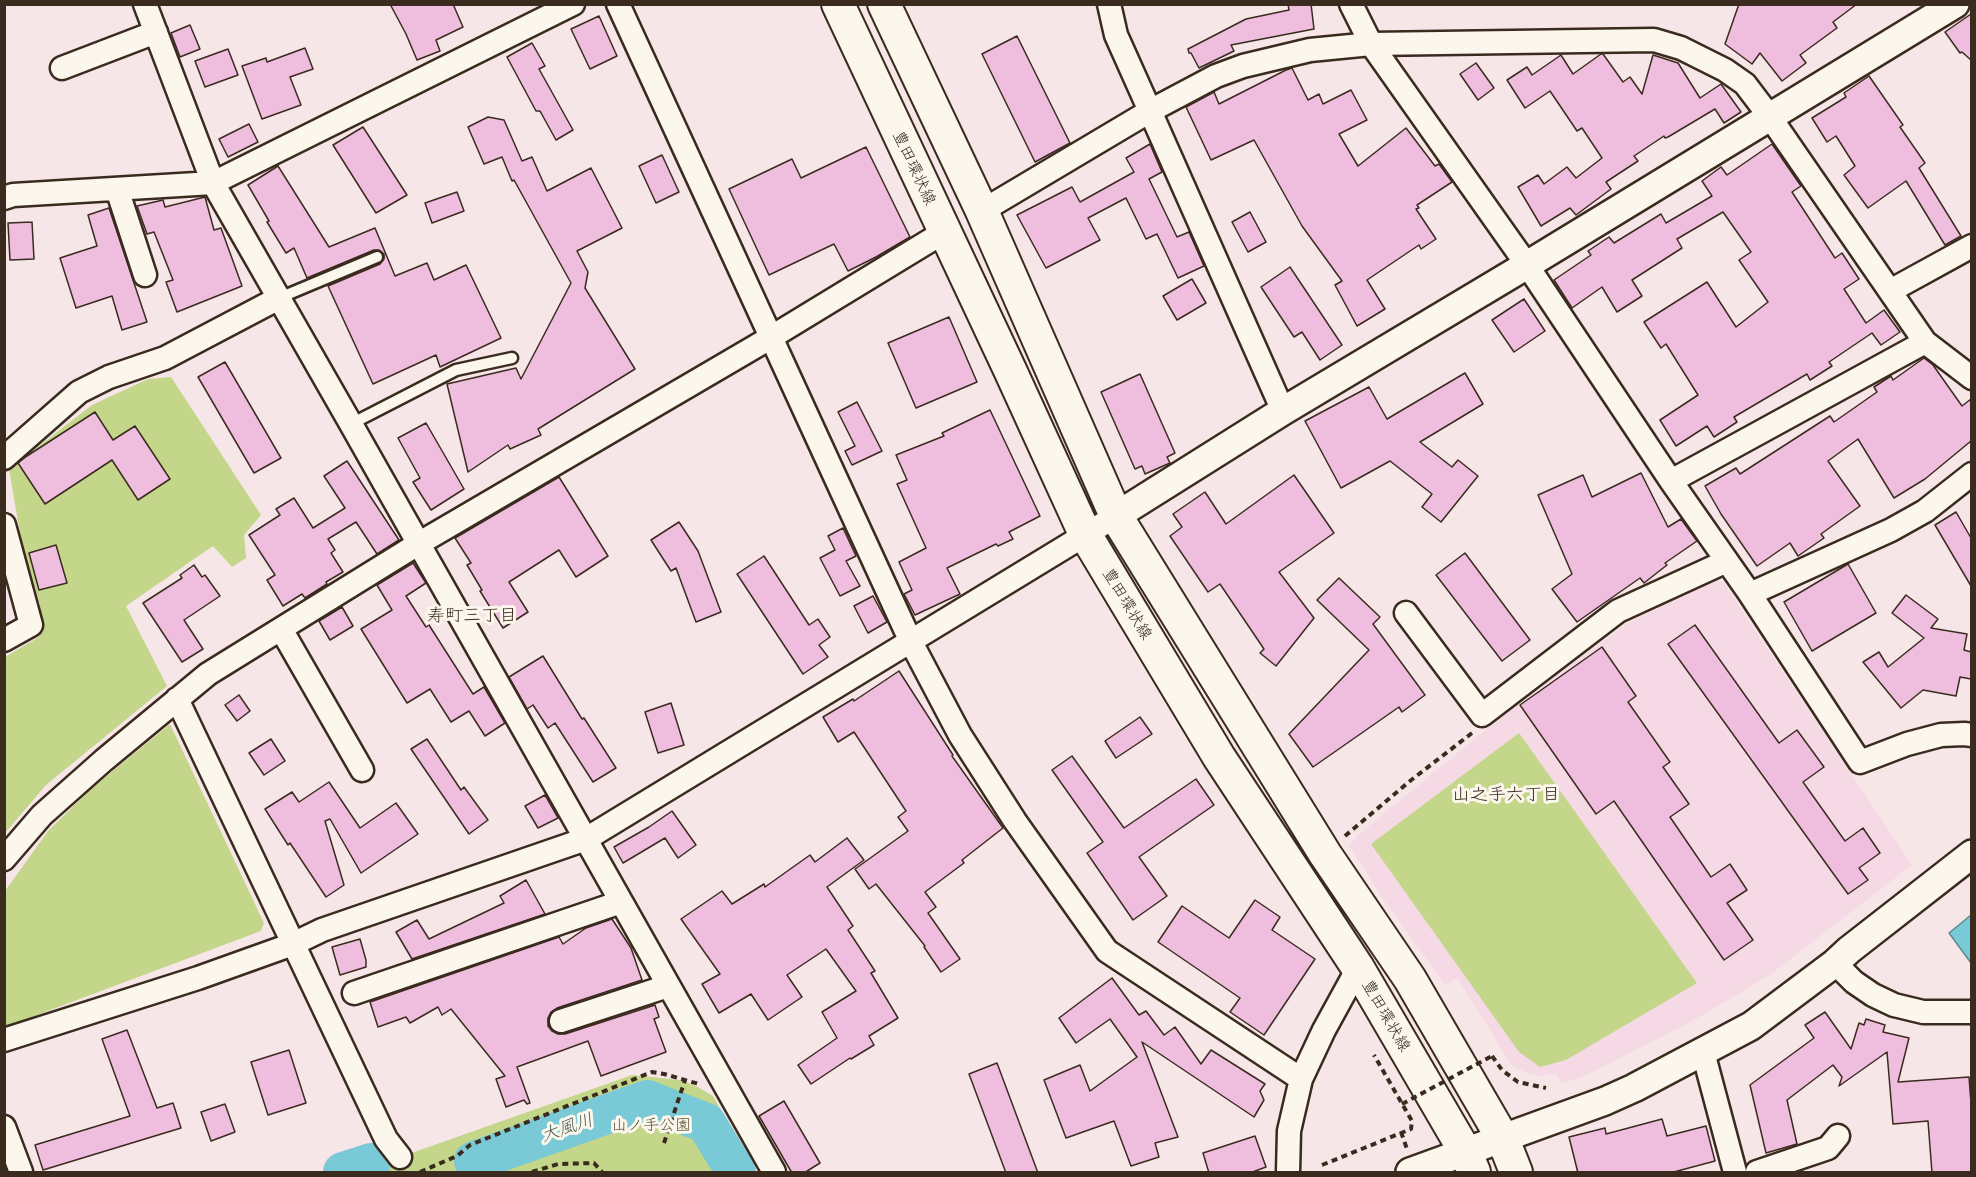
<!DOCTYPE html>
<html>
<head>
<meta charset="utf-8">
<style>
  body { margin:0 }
  #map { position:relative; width:1976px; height:1177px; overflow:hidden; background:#f7e6e8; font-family:"Comic Neue",sans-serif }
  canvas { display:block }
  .frame { position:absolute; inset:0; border:6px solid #3b2a1e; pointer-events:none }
</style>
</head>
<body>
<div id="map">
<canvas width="1976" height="1177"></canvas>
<div class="frame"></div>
</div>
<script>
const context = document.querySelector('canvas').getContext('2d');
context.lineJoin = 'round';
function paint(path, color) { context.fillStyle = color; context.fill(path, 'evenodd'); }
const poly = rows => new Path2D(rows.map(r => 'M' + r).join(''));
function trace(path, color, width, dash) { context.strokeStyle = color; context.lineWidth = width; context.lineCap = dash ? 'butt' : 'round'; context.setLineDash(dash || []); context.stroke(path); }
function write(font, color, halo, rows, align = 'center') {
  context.font = font + ' "Comic Neue","Klee One",sans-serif'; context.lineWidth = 6; context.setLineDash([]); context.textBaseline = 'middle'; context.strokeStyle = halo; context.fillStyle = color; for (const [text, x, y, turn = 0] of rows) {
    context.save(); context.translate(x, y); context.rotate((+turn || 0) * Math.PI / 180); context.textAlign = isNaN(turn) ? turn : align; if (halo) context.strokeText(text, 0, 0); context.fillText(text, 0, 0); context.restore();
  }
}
paint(poly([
  [1715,579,1724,583,1912,865,1770,975,1696,1019,1589,1074,1562,1084,1556,1074,1538,1076,1524,1072,1511,1064,1457,977,1446,986,1380,895,1349,845,1358,835,1484,731,1626,624]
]), '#f5dae5');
paint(poly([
  [171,377,261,515,244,535,246,558,232,567,213,546,126,606,167,686,46,785,5,833,5,657,39,637,40,605,22,545,9,469,92,405,148,379],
  [170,724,264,923,261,931,5,1027,5,891,48,831,92,788],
  [1519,733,1697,983,1566,1060,1540,1067,1519,1052,1371,844],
  [632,1075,680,1080,696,1086,713,1096,756,1172,358,1172]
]), '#c4d68a');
const water = poly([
  [1971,915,1971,963,1949,933,1971,915]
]);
paint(water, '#7ac9d7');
trace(water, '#61898d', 1.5);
trace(poly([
  [474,1161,647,1100,706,1123,736,1172],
  [343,1172,371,1163]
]), '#7ac9d7', 40);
const building = poly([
  [390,4,453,4,463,27,436,40,440,51,417,60,406,34,390,4],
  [1288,4,1311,4,1314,29,1231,45,1234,51,1199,68,1191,53,1189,53,1188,49,1246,19,1289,10,1288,4],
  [1739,4,1857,4,1833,22,1837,28,1800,55,1806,63,1782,81,1760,53,1752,64,1725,44,1739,4],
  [1971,14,1971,60,1962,52,1960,53,1945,32,1971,14],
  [599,16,617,56,590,69,571,29,599,16],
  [190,25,200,49,180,57,171,33,190,25],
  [1017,36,1070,143,1035,162,982,54,1017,36],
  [532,43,545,66,539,69,573,130,556,140,540,111,536,111,507,57,532,43],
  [305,48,313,69,290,77,301,105,262,119,242,66,266,58,267,62,305,48],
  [228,49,238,75,205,87,195,61,228,49],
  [1601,54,1603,54,1623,82,1630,77,1642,94,1653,55,1678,63,1700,98,1721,84,1741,112,1724,123,1715,109,1668,137,1665,138,1664,136,1634,156,1638,161,1606,182,1611,189,1576,215,1570,208,1541,226,1518,187,1538,175,1544,184,1567,167,1576,178,1602,158,1582,128,1577,131,1550,91,1525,108,1507,80,1527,67,1532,75,1561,55,1573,74,1601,54],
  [1476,63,1494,88,1478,100,1460,74,1476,63],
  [1292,68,1308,100,1319,94,1323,104,1351,90,1367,120,1339,134,1358,166,1406,128,1435,166,1439,164,1452,182,1417,205,1419,208,1416,209,1436,239,1421,249,1419,245,1367,280,1385,309,1357,326,1335,285,1342,281,1302,226,1254,140,1211,160,1186,107,1214,92,1219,104,1286,70,1292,68],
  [1869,76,1903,125,1900,127,1925,163,1919,168,1961,236,1945,245,1906,181,1868,208,1844,175,1855,166,1836,136,1827,142,1812,118,1846,97,1844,93,1869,76],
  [488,117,504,120,522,161,532,157,547,191,591,168,622,228,577,251,588,272,585,288,635,369,538,429,541,435,510,449,508,445,468,472,447,384,516,368,521,379,571,283,514,180,512,181,502,157,484,164,468,127,488,117],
  [249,124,258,142,228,157,219,139,249,124],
  [363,127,407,195,376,213,333,145,363,127],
  [1150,144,1162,172,1149,179,1177,237,1189,232,1204,266,1178,278,1157,234,1146,239,1126,198,1088,218,1100,240,1046,268,1017,215,1072,187,1080,202,1134,172,1126,158,1150,144],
  [1772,144,1801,186,1792,192,1835,258,1842,253,1859,279,1844,289,1866,323,1884,310,1900,332,1881,345,1872,333,1829,362,1832,366,1810,380,1807,374,1734,417,1737,422,1714,437,1707,426,1676,446,1660,420,1698,395,1666,344,1661,348,1644,322,1707,282,1736,327,1768,302,1739,260,1751,252,1723,212,1677,239,1682,248,1632,280,1642,296,1617,312,1602,287,1572,308,1554,280,1591,255,1588,251,1609,237,1614,243,1661,214,1666,223,1712,196,1702,181,1721,167,1727,175,1772,144],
  [866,147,910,237,876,257,848,271,834,244,769,275,729,189,792,159,801,178,866,147],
  [662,155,679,192,656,203,639,166,662,155],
  [278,166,329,247,375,228,395,276,427,263,434,280,466,265,501,338,440,367,436,355,373,384,328,286,380,264,384,259,384,254,379,250,374,250,307,278,294,248,286,253,267,222,269,221,248,185,278,166],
  [457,192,464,211,432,223,425,203,457,192],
  [205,197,214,230,221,228,242,286,177,312,166,282,173,280,154,232,147,234,137,206,163,200,165,207,205,197],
  [109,208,147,322,122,330,112,296,76,308,60,258,97,246,88,215,109,208],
  [1250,212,1266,242,1248,252,1232,222,1250,212],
  [32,222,34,259,10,260,8,223,32,222],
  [1290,267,1342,345,1320,360,1302,332,1294,337,1261,287,1290,267],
  [1192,279,1206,303,1177,320,1163,296,1192,279],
  [1524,299,1545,331,1514,352,1492,320,1524,299],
  [949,317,977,382,916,408,888,343,949,317],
  [1924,358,1933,365,1962,406,1971,399,1971,441,1925,479,1894,498,1858,439,1828,461,1860,506,1821,534,1824,538,1798,556,1790,543,1757,566,1721,514,1705,486,1736,468,1740,474,1830,416,1834,422,1877,392,1874,387,1891,376,1893,380,1924,358],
  [225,362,281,458,254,473,198,377,225,362],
  [1465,373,1483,404,1420,442,1452,467,1458,460,1478,476,1441,522,1422,507,1432,494,1390,461,1341,488,1305,421,1369,387,1387,419,1465,373],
  [1140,374,1175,453,1167,457,1170,463,1145,474,1142,466,1135,469,1101,392,1140,374],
  [857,402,882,451,852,465,845,451,855,446,838,412,857,402],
  [990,410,1040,516,1009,532,1013,539,998,546,996,544,947,568,960,594,915,615,904,594,912,590,899,562,926,548,897,484,907,480,896,455,944,436,942,433,990,410],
  [95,412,113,440,135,426,170,479,138,500,112,460,45,504,18,463,27,456,95,412],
  [426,423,464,489,431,510,413,482,420,478,398,438,426,423],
  [347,461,399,540,377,554,356,522,328,539,335,550,331,553,343,572,326,582,327,584,305,598,302,594,283,606,267,580,275,575,249,535,280,515,276,509,294,498,313,528,345,508,324,476,347,461],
  [1641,473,1668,527,1681,519,1697,541,1665,563,1667,565,1644,583,1640,578,1577,622,1552,589,1572,574,1538,495,1583,475,1592,497,1641,473],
  [1294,475,1334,533,1279,572,1314,618,1276,666,1260,653,1264,649,1220,584,1208,592,1170,536,1182,527,1173,514,1205,492,1226,524,1294,475],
  [559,477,608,556,576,577,559,550,509,582,528,612,503,628,480,591,482,590,467,565,471,563,455,538,559,477],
  [1956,512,1971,538,1971,586,1935,525,1956,512],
  [679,522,698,551,721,612,696,622,676,568,671,571,651,540,679,522],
  [843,528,856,556,846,561,860,586,840,596,820,558,835,550,828,536,843,528],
  [56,545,67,583,39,590,29,553,56,545],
  [1465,553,1530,640,1502,661,1436,575,1465,553],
  [764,556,809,625,818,619,830,637,819,645,828,657,803,674,737,574,764,556],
  [413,563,426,583,406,596,426,627,429,625,473,694,484,687,505,723,485,736,469,711,451,722,430,689,407,703,361,629,392,610,377,585,413,563],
  [1848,564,1876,613,1812,651,1784,602,1848,564],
  [194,565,202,577,205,575,220,596,184,620,203,649,182,662,143,603,182,578,180,575,194,565],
  [1339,578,1380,617,1373,624,1425,695,1402,712,1399,707,1313,767,1289,734,1369,650,1317,600,1339,578],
  [1906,595,1938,619,1931,628,1967,634,1964,650,1971,652,1971,679,1960,677,1956,696,1923,690,1901,708,1863,662,1879,652,1888,667,1924,638,1892,613,1906,595],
  [873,596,887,622,868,633,854,606,873,596],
  [342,607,353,626,330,640,319,621,342,607],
  [1695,625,1779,743,1797,730,1824,767,1803,782,1845,841,1863,828,1880,853,1859,868,1868,880,1848,894,1668,644,1695,625],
  [1602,647,1636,696,1628,702,1670,762,1663,767,1689,804,1670,817,1711,877,1730,864,1747,890,1727,903,1753,940,1724,960,1614,801,1596,814,1520,705,1602,647],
  [543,656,582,719,584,718,616,768,593,782,555,723,548,728,533,705,527,709,509,677,543,656],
  [899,671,953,755,952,756,1003,828,962,860,964,863,925,892,936,907,928,913,960,959,941,972,924,947,925,946,876,884,869,889,855,869,908,831,898,817,906,811,854,732,838,742,823,717,853,699,854,701,899,671],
  [239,695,250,711,237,721,225,705,239,695],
  [671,703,684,745,658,753,645,712,671,703],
  [1140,717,1152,734,1116,758,1105,741,1140,717],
  [271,739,285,761,264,775,249,753,271,739],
  [427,739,461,790,464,787,488,820,469,834,411,749,427,739],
  [1072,756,1124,828,1196,779,1214,805,1139,857,1167,896,1133,920,1087,853,1103,842,1052,770,1072,756],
  [329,782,360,828,396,803,418,834,361,873,330,819,325,821,344,885,326,897,290,843,288,845,265,809,292,792,299,802,329,782],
  [545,795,558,818,538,828,525,806,545,795],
  [672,811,696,845,678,858,665,838,623,863,614,847,649,827,672,811],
  [847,838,864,860,827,887,853,926,848,930,875,971,871,973,898,1018,869,1036,874,1045,851,1059,850,1058,811,1084,798,1065,837,1038,822,1012,856,991,826,949,787,975,802,997,768,1020,751,994,719,1013,702,984,720,974,681,919,722,891,732,904,764,884,765,887,810,855,815,862,847,838],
  [526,880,545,914,412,959,396,932,417,920,429,939,504,903,500,896,526,880],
  [1255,900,1280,917,1272,930,1315,959,1264,1035,1230,1012,1240,998,1158,942,1182,906,1229,938,1255,900],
  [612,919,631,948,642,980,557,1008,551,1012,548,1018,548,1026,552,1031,558,1034,565,1034,655,1005,659,1017,654,1019,666,1052,601,1076,588,1041,517,1067,530,1103,527,1104,524,1100,506,1107,496,1079,505,1076,451,1009,442,1015,438,1007,410,1023,406,1017,378,1027,370,1002,559,937,563,944,586,928,612,919],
  [360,939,366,960,366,967,340,975,332,947,360,939],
  [1112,978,1139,1015,1146,1011,1164,1035,1175,1027,1201,1064,1211,1050,1265,1084,1260,1091,1264,1100,1254,1117,1142,1042,1178,1137,1155,1143,1159,1157,1131,1166,1114,1121,1066,1138,1044,1080,1080,1065,1090,1091,1137,1057,1110,1019,1076,1043,1059,1018,1112,978],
  [1825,1012,1851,1049,1859,1023,1864,1025,1866,1019,1885,1025,1883,1032,1909,1038,1898,1082,1969,1077,1971,1103,1971,1173,1932,1173,1928,1121,1893,1124,1887,1052,1839,1086,1842,1077,1833,1065,1787,1100,1797,1144,1766,1153,1750,1085,1814,1038,1805,1025,1825,1012],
  [127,1030,157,1108,173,1103,181,1128,43,1170,35,1145,130,1116,102,1039,127,1030],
  [289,1050,306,1103,268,1115,251,1062,289,1050],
  [997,1063,1038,1173,1006,1173,969,1074,997,1063],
  [784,1101,820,1163,804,1173,792,1173,759,1116,784,1101],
  [225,1104,235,1132,211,1141,201,1112,225,1104],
  [1662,1119,1667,1136,1706,1126,1715,1161,1670,1173,1578,1173,1569,1137,1605,1128,1606,1134,1662,1119],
  [1255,1136,1266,1167,1250,1173,1209,1173,1203,1153,1255,1136]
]);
paint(building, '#efbedf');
trace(building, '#3b2a1e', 1.5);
const service = poly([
  [279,298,377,257],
  [351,424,456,370,512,358]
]);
const minor = poly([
  [145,4,213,183,351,424,774,1172],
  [618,4,911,642,960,735,1015,821,1107,951,1301,1079],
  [1109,4,1116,35,1150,111,1216,76,1243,66,1310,50,1371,44,1654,40,1681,48,1725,70,1745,84,1770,117,1925,342,1972,378],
  [1351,4,1371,44,1527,265,1671,481,1750,594,1860,762,1907,744,1941,735,1964,734,1972,735],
  [62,68,156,32],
  [117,189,145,275],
  [4,198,13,195,213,183,573,4],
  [982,211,1150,111,1283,411],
  [1890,291,1972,246],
  [4,458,79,392,109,377,165,358,279,298],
  [1671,481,1925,342],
  [4,525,31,625,4,640],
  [1750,594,1891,530,1925,511,1972,474],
  [1406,613,1482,715,1618,611,1727,561],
  [281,629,362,770],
  [177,699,386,1139,400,1157],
  [4,859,42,815,104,760,208,674,418,544,770,338,944,232],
  [1835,963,1854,982,1873,995,1894,1005,1923,1012,1972,1012],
  [354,993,621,902],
  [561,1021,668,986],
  [4,1040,198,978,293,944,322,930,586,839,1116,516],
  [1703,1052,1735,1172],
  [4,1127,21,1172],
  [1288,1172,1289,1131,1301,1079,1324,1030,1358,968],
  [1757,1172,1828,1148,1838,1136]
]);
const tertiary = poly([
  [1116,516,1283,411,1527,265,1955,4],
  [1410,1172,1605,1101,1634,1088,1751,1026,1835,963,1849,950,1972,854]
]);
const secondary = poly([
  [838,4,1010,370,1085,534,1219,757,1358,968,1466,1153,1474,1172],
  [884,4,982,211,1116,516,1325,854,1410,979,1503,1139,1516,1172]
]);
trace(service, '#3b2a1e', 15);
trace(minor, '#3b2a1e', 27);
trace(tertiary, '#3b2a1e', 32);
trace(secondary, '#3b2a1e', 36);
trace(poly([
  [1345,836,1410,781,1472,733],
  [1492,1056,1502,1070,1518,1082,1546,1088],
  [1401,1132,1407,1149],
  [664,1143,685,1080],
  [1322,1165,1411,1129,1412,1121,1374,1055],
  [420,1172,457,1156,470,1145,652,1072,664,1074,699,1084],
  [532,1172,558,1164,594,1163,602,1172]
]), '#3b2a1e', 4, [6, 4.5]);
trace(service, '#fbf7ec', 10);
trace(minor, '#fbf7ec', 22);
trace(tertiary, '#fbf7ec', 27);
trace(secondary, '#fbf7ec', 32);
trace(poly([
  [1402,1104,1492,1056]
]), '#3b2a1e', 4, [6, 4.5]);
write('16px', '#3b2a1e', '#fbf7ec', [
  ["豊田環状線",914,168,65],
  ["豊田環状線",1127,604,59],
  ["豊田環状線",1386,1016,60]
]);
write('16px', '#5d5539', '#fbf7ec', [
  ["山ノ手公園",651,1125]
]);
write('18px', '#3b2a1e', '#fbf7ec', [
  ["寿町三丁目",472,616],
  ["山之手六丁目",1506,795]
]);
write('italic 18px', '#4e5a56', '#fbf7ec', [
  ["大風川",567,1128,-19]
]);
</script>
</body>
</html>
